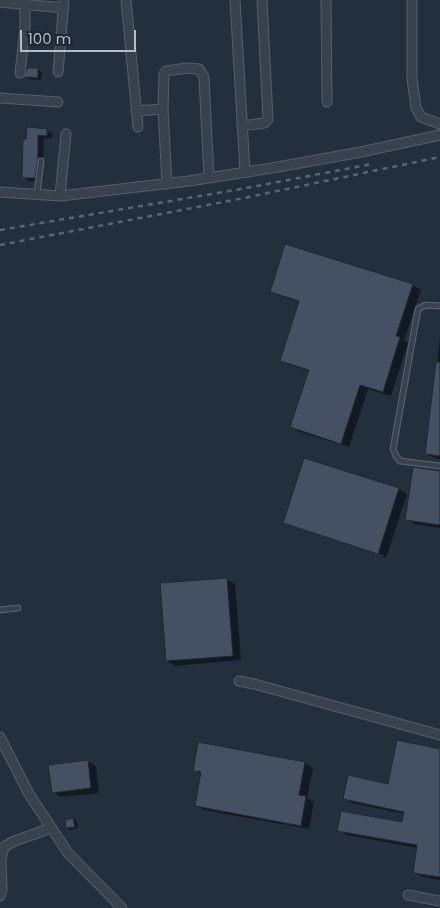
<!DOCTYPE html>
<html>
<head>
<meta charset="utf-8">
<style>
  body { margin:0 }
  #map { position:relative; width:440px; height:908px; overflow:hidden; background:#242f3e; font-family:Poppins,sans-serif }
  canvas { display:block }
  .scale { position:absolute; left:20px; top:30px; width:116px; height:22px; box-sizing:border-box; border:2px solid #b4bcc9; border-top:0; padding-left:6px; font-size:15px; line-height:18px; white-space:nowrap; color:#b4bcc9; -webkit-text-stroke:4px #1d2633; paint-order:stroke }
</style>
</head>
<body>
<div id="map">
<canvas width="440" height="908"></canvas>
<div class="scale">100 m</div>
</div>
<script>
const context = document.querySelector('canvas').getContext('2d');
context.lineJoin = 'round';
function paint(path, color) { context.fillStyle = color; context.fill(path, 'evenodd'); }
const poly = rows => new Path2D(rows.map(r => 'M' + r).join(''));
function trace(path, color, width, dash) { context.strokeStyle = color; context.lineWidth = width; context.lineCap = dash ? 'butt' : 'round'; context.setLineDash(dash || []); context.stroke(path); }
paint(poly([
  [38,70,42,72,41,80,29,79,26,77],
  [47,130,53,134,52,138,44,138,43,162,40,181,29,181,24,178,28,141],
  [413,285,421,290,404,341,408,343,391,396,368,389,349,447,300,432,292,427,310,371,290,365,282,360,300,302,280,296,272,291],
  [440,338,440,459,435,458,426,454],
  [305,459,399,489,407,494,386,558,383,557,384,555,292,525,292,527,284,523],
  [440,472,440,528,415,524,407,519],
  [227,579,235,584,241,660,175,666,167,661],
  [440,750,440,880,423,877,414,872,418,848,347,835,338,830,403,824,405,814,352,803,344,799,389,785],
  [88,761,96,766,99,793,61,797,53,792],
  [305,763,313,768,307,798,314,802,309,829,204,810,196,805,202,775,194,770],
  [73,819,77,821,78,828,71,830,67,828]
]), '#0007');
const building = poly([
  [27,68,38,68,38,78,24,77,27,68],
  [27,127,47,129,47,136,38,135,38,158,35,178,22,178,23,139,26,139,27,127],
  [285,244,413,284,396,336,400,337,383,392,360,385,341,444,290,427,309,370,280,361,299,301,270,292,285,244],
  [436,362,440,362,440,456,425,454,436,362],
  [304,458,399,488,378,554,283,523,304,458],
  [413,467,440,471,440,525,405,520,413,467],
  [227,578,233,656,166,661,160,583,227,578],
  [397,740,440,749,440,877,413,873,417,845,337,831,341,811,402,822,404,812,343,799,348,775,388,784,397,740],
  [198,742,305,762,299,795,306,796,301,826,195,806,201,772,193,771,198,742],
  [88,760,91,788,52,793,48,765,88,760],
  [73,818,75,827,66,828,65,820,73,818]
]);
paint(building, '#455162');
trace(building, '#1f2835', 1);
const lane = poly([
  [37,194,41,161],
  [440,306,426,305,418,309,393,449,396,456,400,461,440,466],
  [0,610,18,608]
]);
const street = poly([
  [126,0,138,127],
  [235,0,245,172],
  [326,0,327,102],
  [412,0,412,79,416,108,421,117,440,124],
  [0,2,64,8],
  [58,72,64,0],
  [20,73,25,28,25,4],
  [0,98,58,102],
  [136,111,163,109],
  [242,126,265,123,268,119,262,0],
  [167,184,163,109,164,74,166,71,187,68,199,69,204,77,209,178],
  [0,192,60,196,189,181,272,168,361,152,440,135],
  [60,196,66,134],
  [239,681,254,684,440,735],
  [0,737,29,794,68,853,122,908],
  [408,895,440,901],
  [0,896,2,890,1,859,4,847,12,842,51,828]
]);
trace(lane, '#565f6c', 7);
trace(street, '#565f6c', 11);
trace(lane, '#38414e', 4.5);
trace(street, '#38414e', 9);
trace(poly([
  [0,230,241,189,372,164],
  [0,245,244,198,440,157]
]), '#5a6575', 2.5, [5, 5]);
</script>
</body>
</html>
